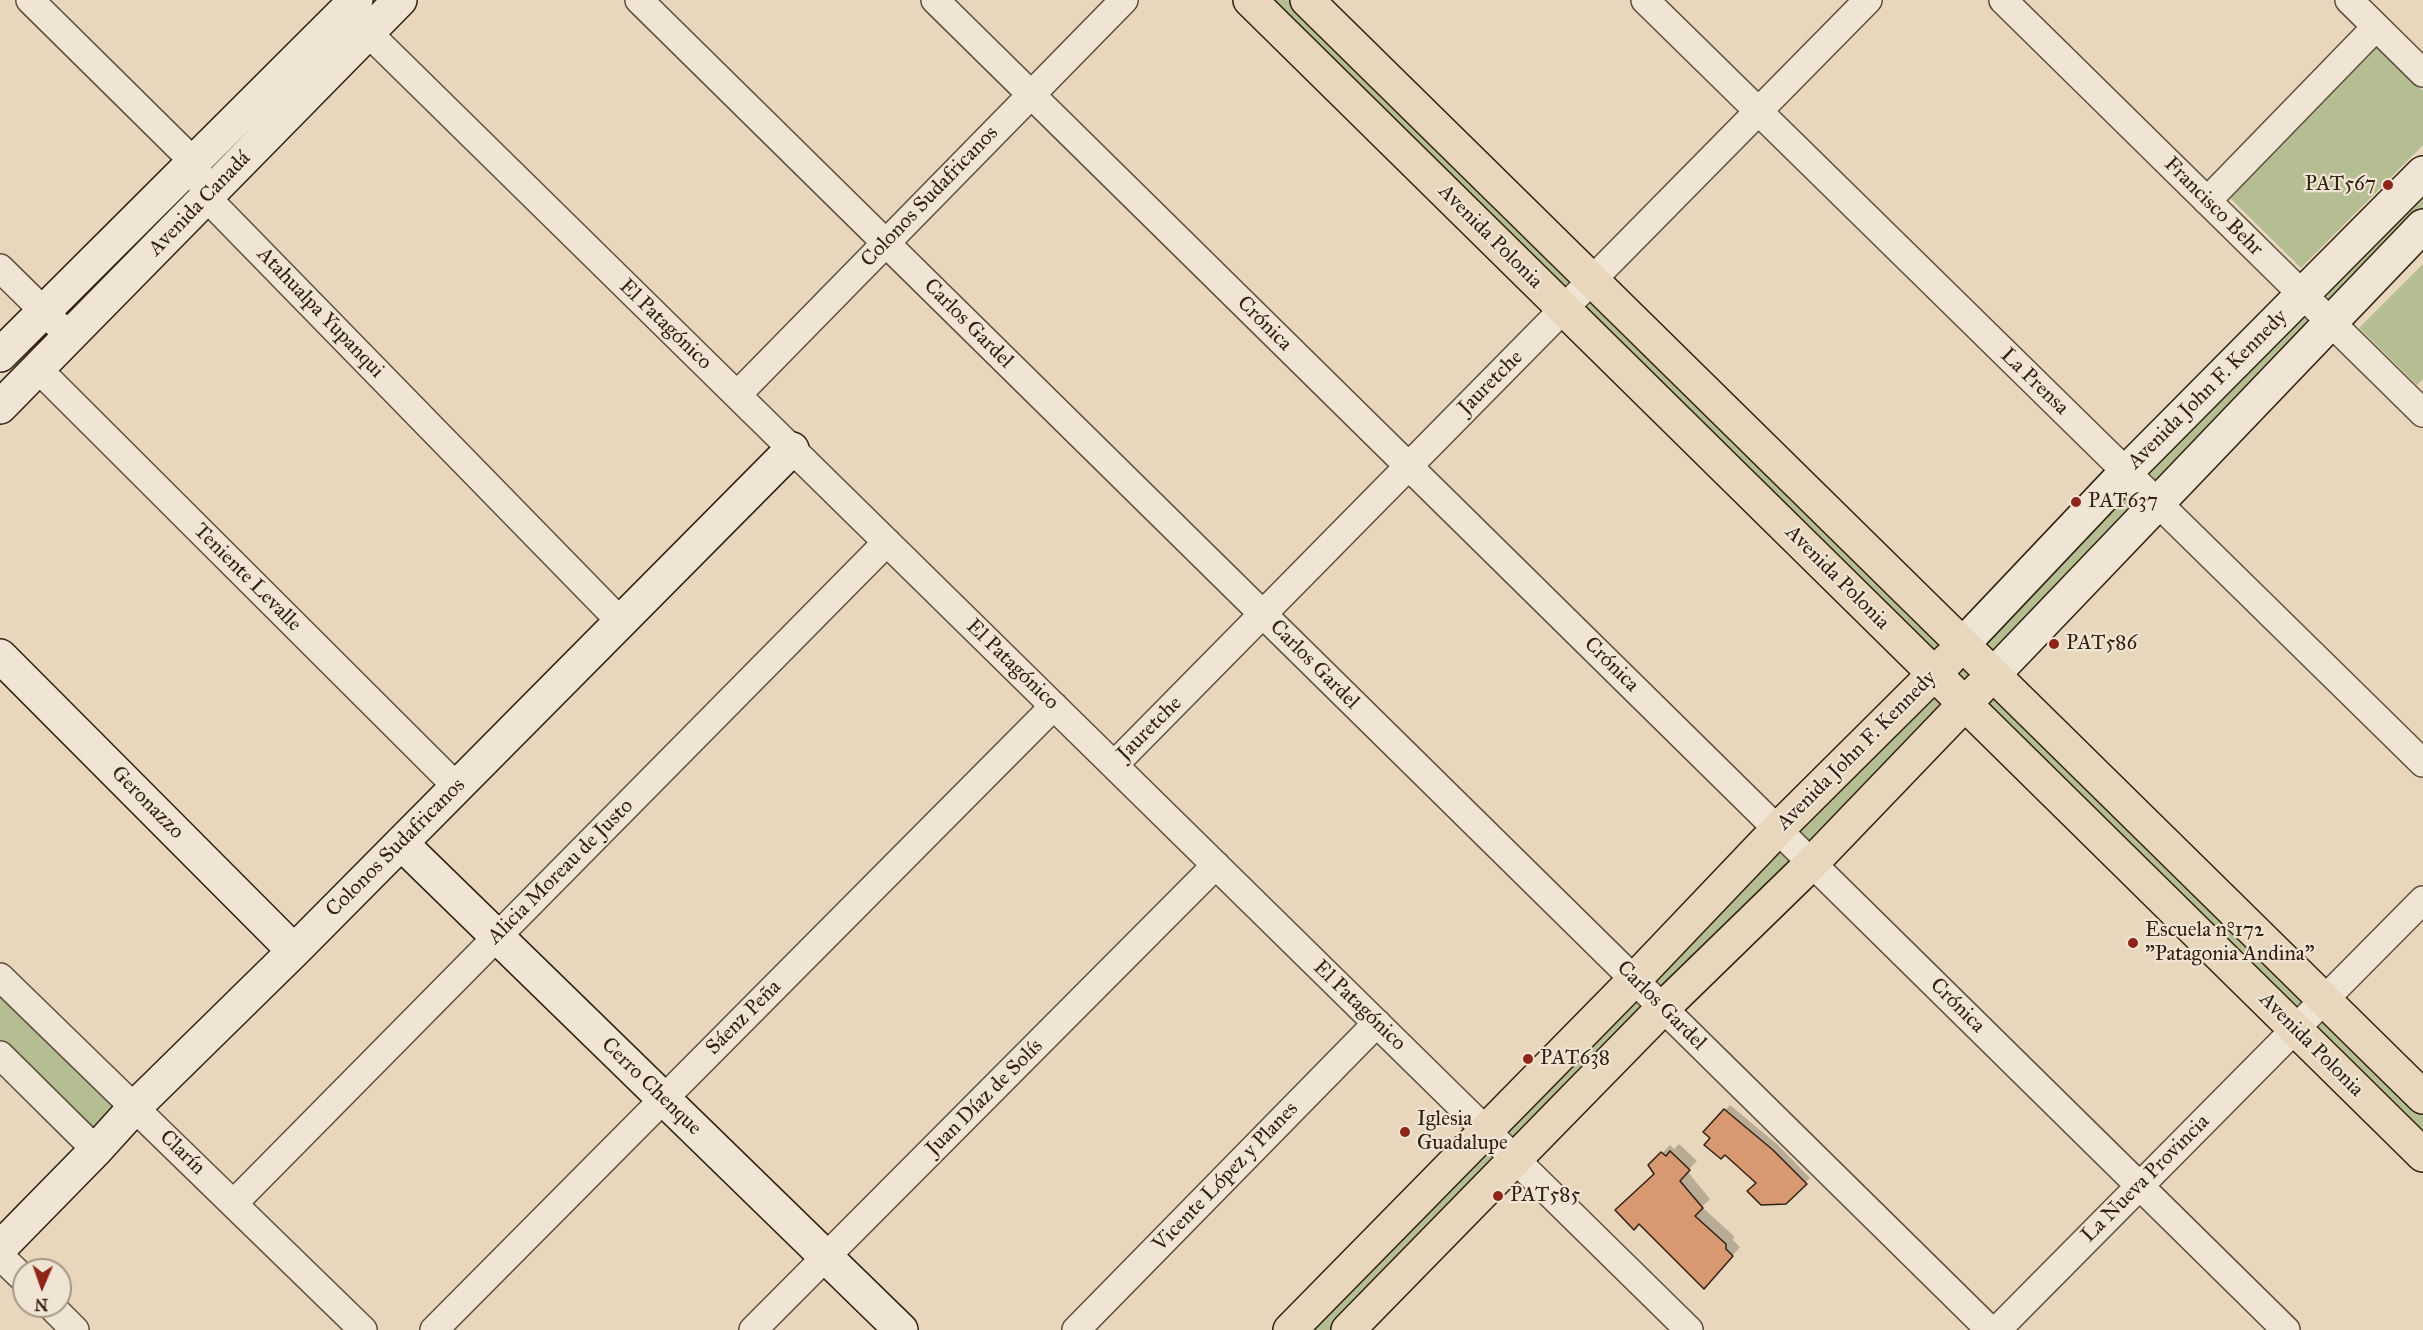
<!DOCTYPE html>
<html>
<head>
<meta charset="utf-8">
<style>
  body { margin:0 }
  #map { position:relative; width:2423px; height:1330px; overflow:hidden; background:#e8d7bd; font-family:"IM FELL Great Primer",serif }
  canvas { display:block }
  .north { position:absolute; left:12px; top:1258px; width:60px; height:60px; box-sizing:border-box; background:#f0e5d4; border:2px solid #a49786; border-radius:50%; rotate:182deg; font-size:16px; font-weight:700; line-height:24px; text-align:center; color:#312110 }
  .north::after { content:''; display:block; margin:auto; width:21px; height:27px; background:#8f2418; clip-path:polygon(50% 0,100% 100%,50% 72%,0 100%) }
</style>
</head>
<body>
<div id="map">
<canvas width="2423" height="1330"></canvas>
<div class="north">N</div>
</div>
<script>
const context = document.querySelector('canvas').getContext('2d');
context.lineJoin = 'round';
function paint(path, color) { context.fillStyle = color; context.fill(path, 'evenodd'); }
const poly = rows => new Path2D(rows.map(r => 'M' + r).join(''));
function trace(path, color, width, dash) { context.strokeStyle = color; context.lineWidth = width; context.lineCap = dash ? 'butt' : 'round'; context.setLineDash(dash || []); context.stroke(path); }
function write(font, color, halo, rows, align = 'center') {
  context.font = font + ' "IM FELL Great Primer",serif'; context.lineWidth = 4.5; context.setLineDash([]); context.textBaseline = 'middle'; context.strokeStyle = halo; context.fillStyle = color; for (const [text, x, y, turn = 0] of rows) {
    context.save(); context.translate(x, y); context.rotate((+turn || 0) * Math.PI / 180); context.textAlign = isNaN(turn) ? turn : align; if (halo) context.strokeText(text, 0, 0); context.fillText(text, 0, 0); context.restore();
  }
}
paint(poly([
  [1250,0,1307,0,1964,643,2423,173,2423,226,1995,674,2423,1097,2423,1155,1965,704,1348,1330,1290,1330,1934,674],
  [2377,46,2423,91,2423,145,2301,268,2229,197],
  [2423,264,2423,379,2417,385,2359,328],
  [0,977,135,1107,96,1150,0,1055]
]), '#b5be92');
paint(poly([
  [1730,1105,1778,1145,1810,1178,1785,1202,1705,1131],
  [1679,1144,1697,1161,1687,1171,1710,1199,1702,1207,1734,1236,1733,1240,1740,1247,1712,1279,1639,1222,1656,1174,1650,1166,1670,1145,1674,1149]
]), '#0003');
const building = poly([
  [1724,1109,1773,1150,1807,1184,1786,1204,1761,1205,1747,1191,1756,1183,1725,1155,1721,1159,1704,1145,1710,1138,1703,1132,1724,1109],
  [1670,1151,1690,1170,1680,1181,1703,1208,1695,1216,1726,1244,1726,1249,1733,1256,1704,1289,1639,1224,1634,1230,1615,1210,1654,1174,1648,1165,1661,1152,1666,1156,1670,1151]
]);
paint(building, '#d79872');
trace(building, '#312110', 1.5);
const street = poly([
  [30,0,195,163,206,197,621,622],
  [639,0,1990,1330],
  [935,0,2286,1330],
  [1645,0,2423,763],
  [2003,0,2423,413],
  [2349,0,2423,73],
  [353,18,1689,1330],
  [2207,201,2376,27],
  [0,268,70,337],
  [38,369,457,787],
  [737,395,1124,0],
  [1114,765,1868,0],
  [0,977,363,1330],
  [0,1055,96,1150],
  [235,1202,887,542],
  [0,1256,24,1279],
  [51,1306,75,1330],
  [434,1330,1054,706],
  [753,1330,1216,865],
  [1076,1330,1377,1023],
  [1997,1330,2423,900]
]);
const secondary = poly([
  [0,355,356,0],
  [0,407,400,0],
  [1964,643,2126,472,2423,173],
  [0,656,294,951],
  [1994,674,2423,226],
  [401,843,901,1330],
  [0,1248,96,1150,135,1107,294,951,792,449]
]);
const primary = poly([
  [1250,0,2423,1155],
  [1307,0,2423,1097],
  [1290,1330,1634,980,1778,829,1949,659],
  [1348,1330,1663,1008,1812,863,1980,688]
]);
trace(street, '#5f4e3b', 30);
trace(secondary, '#312110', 36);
trace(primary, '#312110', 36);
trace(street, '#f0e5d4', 27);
trace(secondary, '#f0e5d4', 33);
trace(primary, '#e8d7bd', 33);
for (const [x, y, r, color] of [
  [2388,185,6,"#8f2418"],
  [2076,502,6,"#8f2418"],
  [2054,644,6,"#8f2418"],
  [2133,943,6,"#8f2418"],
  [1528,1059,6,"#8f2418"],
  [1405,1132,6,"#8f2418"],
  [1498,1196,6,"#8f2418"]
]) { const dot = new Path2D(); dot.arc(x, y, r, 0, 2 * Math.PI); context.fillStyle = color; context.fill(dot); trace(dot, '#f0e5d4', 2); }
write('21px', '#312110', '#f0e5d4', [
  ["PAT567",2376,185,"right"],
  ["PAT637",2088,502],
  ["PAT586",2066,644],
  ["Escuela n°172",2145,931],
  ["\"Patagonia Andina\"",2145,955],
  ["PAT638",1540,1059],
  ["Iglesia",1417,1120],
  ["Guadalupe",1417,1144],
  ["PAT585",1510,1196]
], 'left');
write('21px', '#312110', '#f0e5d4', [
  ["Colonos Sudafricanos",930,197,-46],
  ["Avenida Canadá",200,204,-46],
  ["Francisco Behr",2213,207,45],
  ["Avenida Polonia",1490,237,45],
  ["Atahualpa Yupanqui",320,313,46],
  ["Carlos Gardel",968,324,45],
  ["Crónica",1264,324,45],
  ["El Patagónico",665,325,44],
  ["La Prensa",2034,382,44],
  ["Jauretche",1491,383,-45],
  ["Avenida John F. Kennedy",2208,390,-45],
  ["Teniente Levalle",247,578,45],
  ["Avenida Polonia",1837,578,45],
  ["El Patagónico",1012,665,44],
  ["Carlos Gardel",1314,665,45],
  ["Crónica",1611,665,45],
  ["Jauretche",1150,729,-45],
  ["Avenida John F. Kennedy",1857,751,-45],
  ["Geronazzo",147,803,45],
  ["Colonos Sudafricanos",396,848,-45],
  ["Alicia Moreau de Justo",561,872,-45],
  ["El Patagónico",1359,1006,44],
  ["Carlos Gardel",1661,1006,45],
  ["Crónica",1957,1006,45],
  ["Sáenz Peña",744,1018,-45],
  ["Avenida Polonia",2311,1045,45],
  ["Cerro Chenque",651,1087,44],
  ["Juan Díaz de Solís",985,1098,-45],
  ["Clarín",182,1153,44],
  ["Vicente López y Planes",1226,1177,-46],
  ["La Nueva Provincia",2146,1179,-45]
]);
</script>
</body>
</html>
